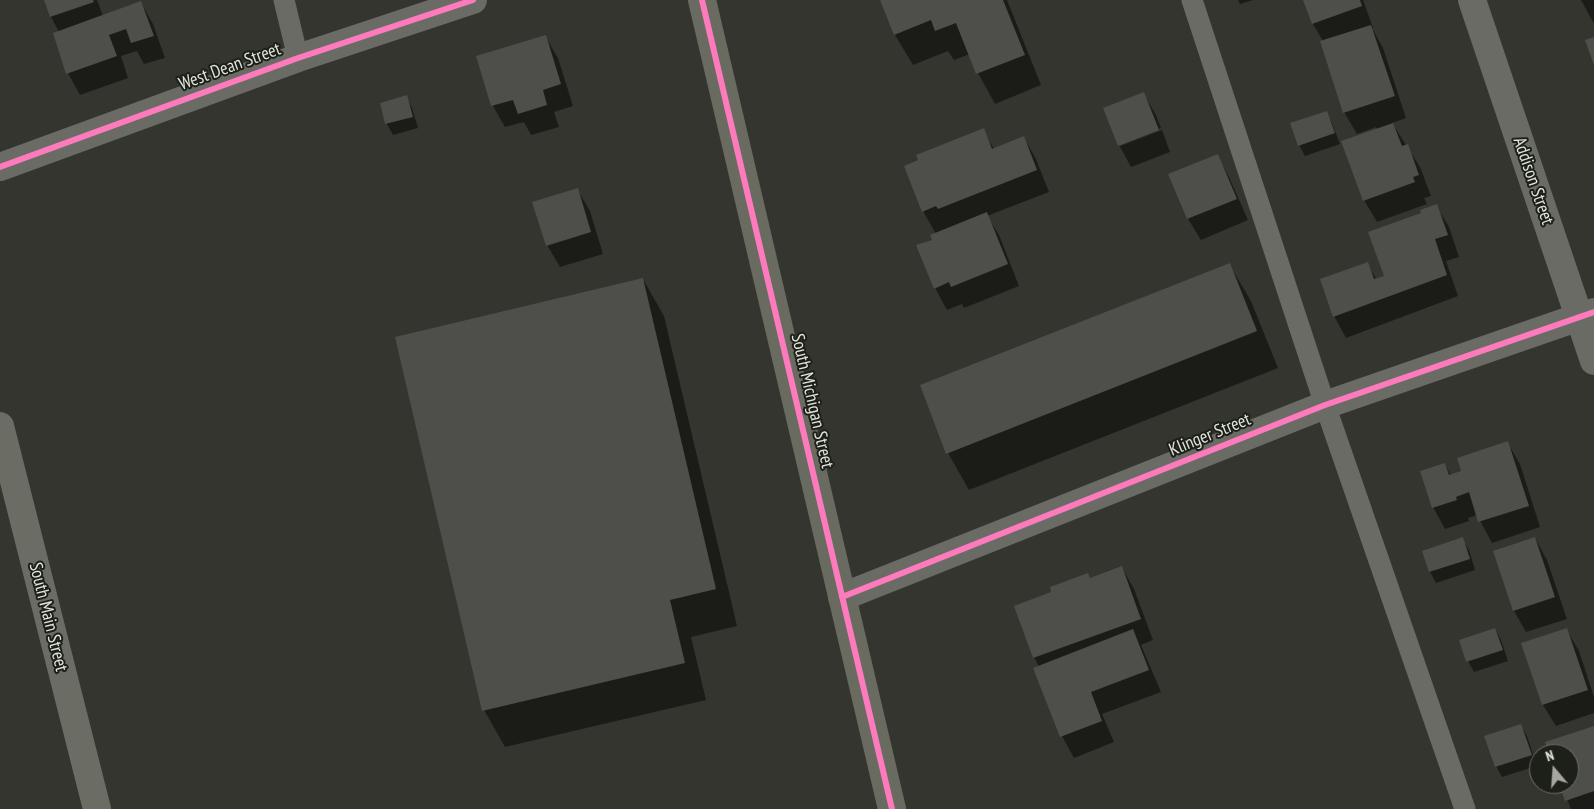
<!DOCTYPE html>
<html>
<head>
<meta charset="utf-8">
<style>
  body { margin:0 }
  #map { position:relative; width:1594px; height:809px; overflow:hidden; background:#34352e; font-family:"PT Sans Narrow",sans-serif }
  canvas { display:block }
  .north { position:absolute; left:1529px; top:744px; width:50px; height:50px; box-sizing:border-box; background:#1d1f19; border:1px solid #6c6e67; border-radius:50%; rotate:342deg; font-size:14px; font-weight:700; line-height:20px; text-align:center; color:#e2e5dc }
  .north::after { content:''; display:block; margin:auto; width:18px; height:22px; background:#a5a79f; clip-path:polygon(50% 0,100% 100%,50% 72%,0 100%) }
</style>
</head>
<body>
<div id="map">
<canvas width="1594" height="809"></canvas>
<div class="north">N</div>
</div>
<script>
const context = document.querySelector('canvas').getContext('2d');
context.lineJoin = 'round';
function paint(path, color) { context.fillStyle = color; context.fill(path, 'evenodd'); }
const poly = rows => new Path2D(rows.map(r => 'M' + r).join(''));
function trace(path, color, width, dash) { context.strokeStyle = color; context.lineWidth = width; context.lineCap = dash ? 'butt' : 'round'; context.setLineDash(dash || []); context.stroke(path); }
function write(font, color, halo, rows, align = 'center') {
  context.font = font + ' "PT Sans Narrow",sans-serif'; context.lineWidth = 4; context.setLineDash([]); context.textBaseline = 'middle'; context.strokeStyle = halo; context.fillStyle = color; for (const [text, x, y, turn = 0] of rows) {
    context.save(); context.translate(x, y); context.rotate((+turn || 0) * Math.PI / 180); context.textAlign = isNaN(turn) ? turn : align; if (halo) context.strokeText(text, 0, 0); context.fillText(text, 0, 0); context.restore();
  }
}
paint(poly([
  [45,0,97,0,103,16,141,3,153,24,165,58,144,64,137,51,121,56,128,78,80,95,68,73,59,32,51,17],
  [881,0,1007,0,1041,85,995,104,978,73,970,54,954,60,948,51,913,65,895,35],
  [1238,0,1253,0,1240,4],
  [1304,0,1363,0,1373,28,1372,28,1383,48,1406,118,1392,123,1420,167,1431,196,1424,198,1427,204,1377,222,1364,200,1377,130,1376,127,1357,134,1344,112,1323,41,1313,24],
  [1581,0,1594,0,1594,22,1593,22],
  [545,36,558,58,573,106,554,112,559,127,531,135,524,122,505,127,493,106],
  [1143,93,1156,115,1161,128,1120,144,1120,146,1162,130,1170,152,1131,167,1119,145],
  [406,97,412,108,418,128,393,135,387,124,381,104],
  [1326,112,1332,123,1340,144,1305,156,1299,145],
  [983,130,994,149,1024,138,1036,159,1049,192,987,216,999,235,1019,286,964,308,962,304,947,310,935,288,933,240,936,234,923,211],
  [1217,155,1229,177,1248,220,1201,240,1188,219,1170,175],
  [577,189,590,211,603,254,560,267,547,245],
  [1436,206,1449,227,1459,257,1446,261,1458,296,1346,338,1334,316,1367,264,1377,280,1385,277,1422,214],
  [1229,264,1251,301,1278,368,969,490,948,453],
  [643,279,664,316,737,626,691,637,706,700,505,747,484,710],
  [1507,442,1520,464,1540,527,1492,543,1477,515,1468,518,1469,521,1445,529,1433,507,1445,464,1451,476,1463,472],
  [1535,538,1547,560,1567,619,1526,632,1514,611],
  [1462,539,1469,550,1475,570,1436,583,1430,572,1423,552],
  [1122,568,1134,589,1153,640,1141,645,1161,692,1102,714,1114,742,1074,758,1062,736,1039,667,1034,657,1090,579],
  [1495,629,1501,640,1508,661,1474,672,1468,661],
  [1566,629,1579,651,1594,697,1594,713,1556,726,1543,705,1522,643],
  [1520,725,1527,736,1537,766,1502,777,1496,766],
  [1594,728,1594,809,1571,809,1561,784,1569,784,1569,754,1551,754]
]), '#0007');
paint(poly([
  [44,0,93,0,94,2,50,17],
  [880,0,1003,0,1025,55,976,74,956,23,935,31,931,20,894,35],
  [1303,0,1360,0,1362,6,1312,24],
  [141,1,154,36,131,43,126,29,109,35,117,56,66,74,53,33],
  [1371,25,1395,96,1343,113,1320,41],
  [546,35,561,84,543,90,547,105,518,114,513,100,491,106,476,56],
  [1594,37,1594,65,1585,40],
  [1144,92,1159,130,1118,146,1103,108],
  [407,95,413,117,385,124,380,103],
  [1327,111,1335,133,1298,146,1290,123],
  [1393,123,1402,146,1408,144,1419,175,1413,177,1415,182,1363,201,1341,141],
  [984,128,992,149,1024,136,1037,170,938,209,936,206,922,212,904,166,918,160,916,155],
  [1218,154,1237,199,1187,219,1168,174],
  [578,188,591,232,546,246,532,202],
  [1437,204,1448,235,1435,239,1447,275,1333,317,1320,279,1368,262,1374,279,1384,276,1368,232,1421,213,1420,210],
  [987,212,1008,264,951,287,949,282,934,289,916,245,932,240,930,235],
  [1230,263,1257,331,946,454,920,385],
  [643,278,716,589,670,600,685,663,482,711,395,337],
  [1508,441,1529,506,1478,522,1469,492,1456,497,1457,500,1432,508,1420,471,1445,463,1449,475,1461,471,1457,458],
  [1463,537,1470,559,1429,572,1422,551],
  [1535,537,1555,597,1513,611,1493,551],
  [1122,566,1141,619,1033,658,1014,606,1051,592,1050,587,1088,573,1090,578],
  [1495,628,1503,650,1466,662,1459,640],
  [1567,628,1588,690,1542,705,1521,643],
  [1133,629,1149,670,1091,692,1102,721,1060,737,1033,668],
  [1521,724,1532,755,1495,767,1484,736],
  [1594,726,1594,791,1565,801,1559,784,1569,784,1569,754,1549,754,1545,742]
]), '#4e4f4a');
trace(poly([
  [284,0,298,58],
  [1192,0,1325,405,1465,809]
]), '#696b64', 21);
trace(poly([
  [1472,0,1594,361],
  [0,167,298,58,473,0],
  [842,597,1325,405,1594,312]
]), '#696b64', 28);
trace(poly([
  [0,426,97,809]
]), '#6b6c64', 28);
trace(poly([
  [702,0,892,809]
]), '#696b61', 28);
trace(poly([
  [702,0,892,809],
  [0,167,298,58,473,0],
  [842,597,1325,405,1594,312]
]), '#fd7abc', 6);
write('18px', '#e2e5dc', '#1d1f19', [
  ["West Dean Street",230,67,-20],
  ["Addison Street",1533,181,71],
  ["South Michigan Street",812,401,77],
  ["Klinger Street",1210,435,-22],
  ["South Main Street",48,617,76]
]);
</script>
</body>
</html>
